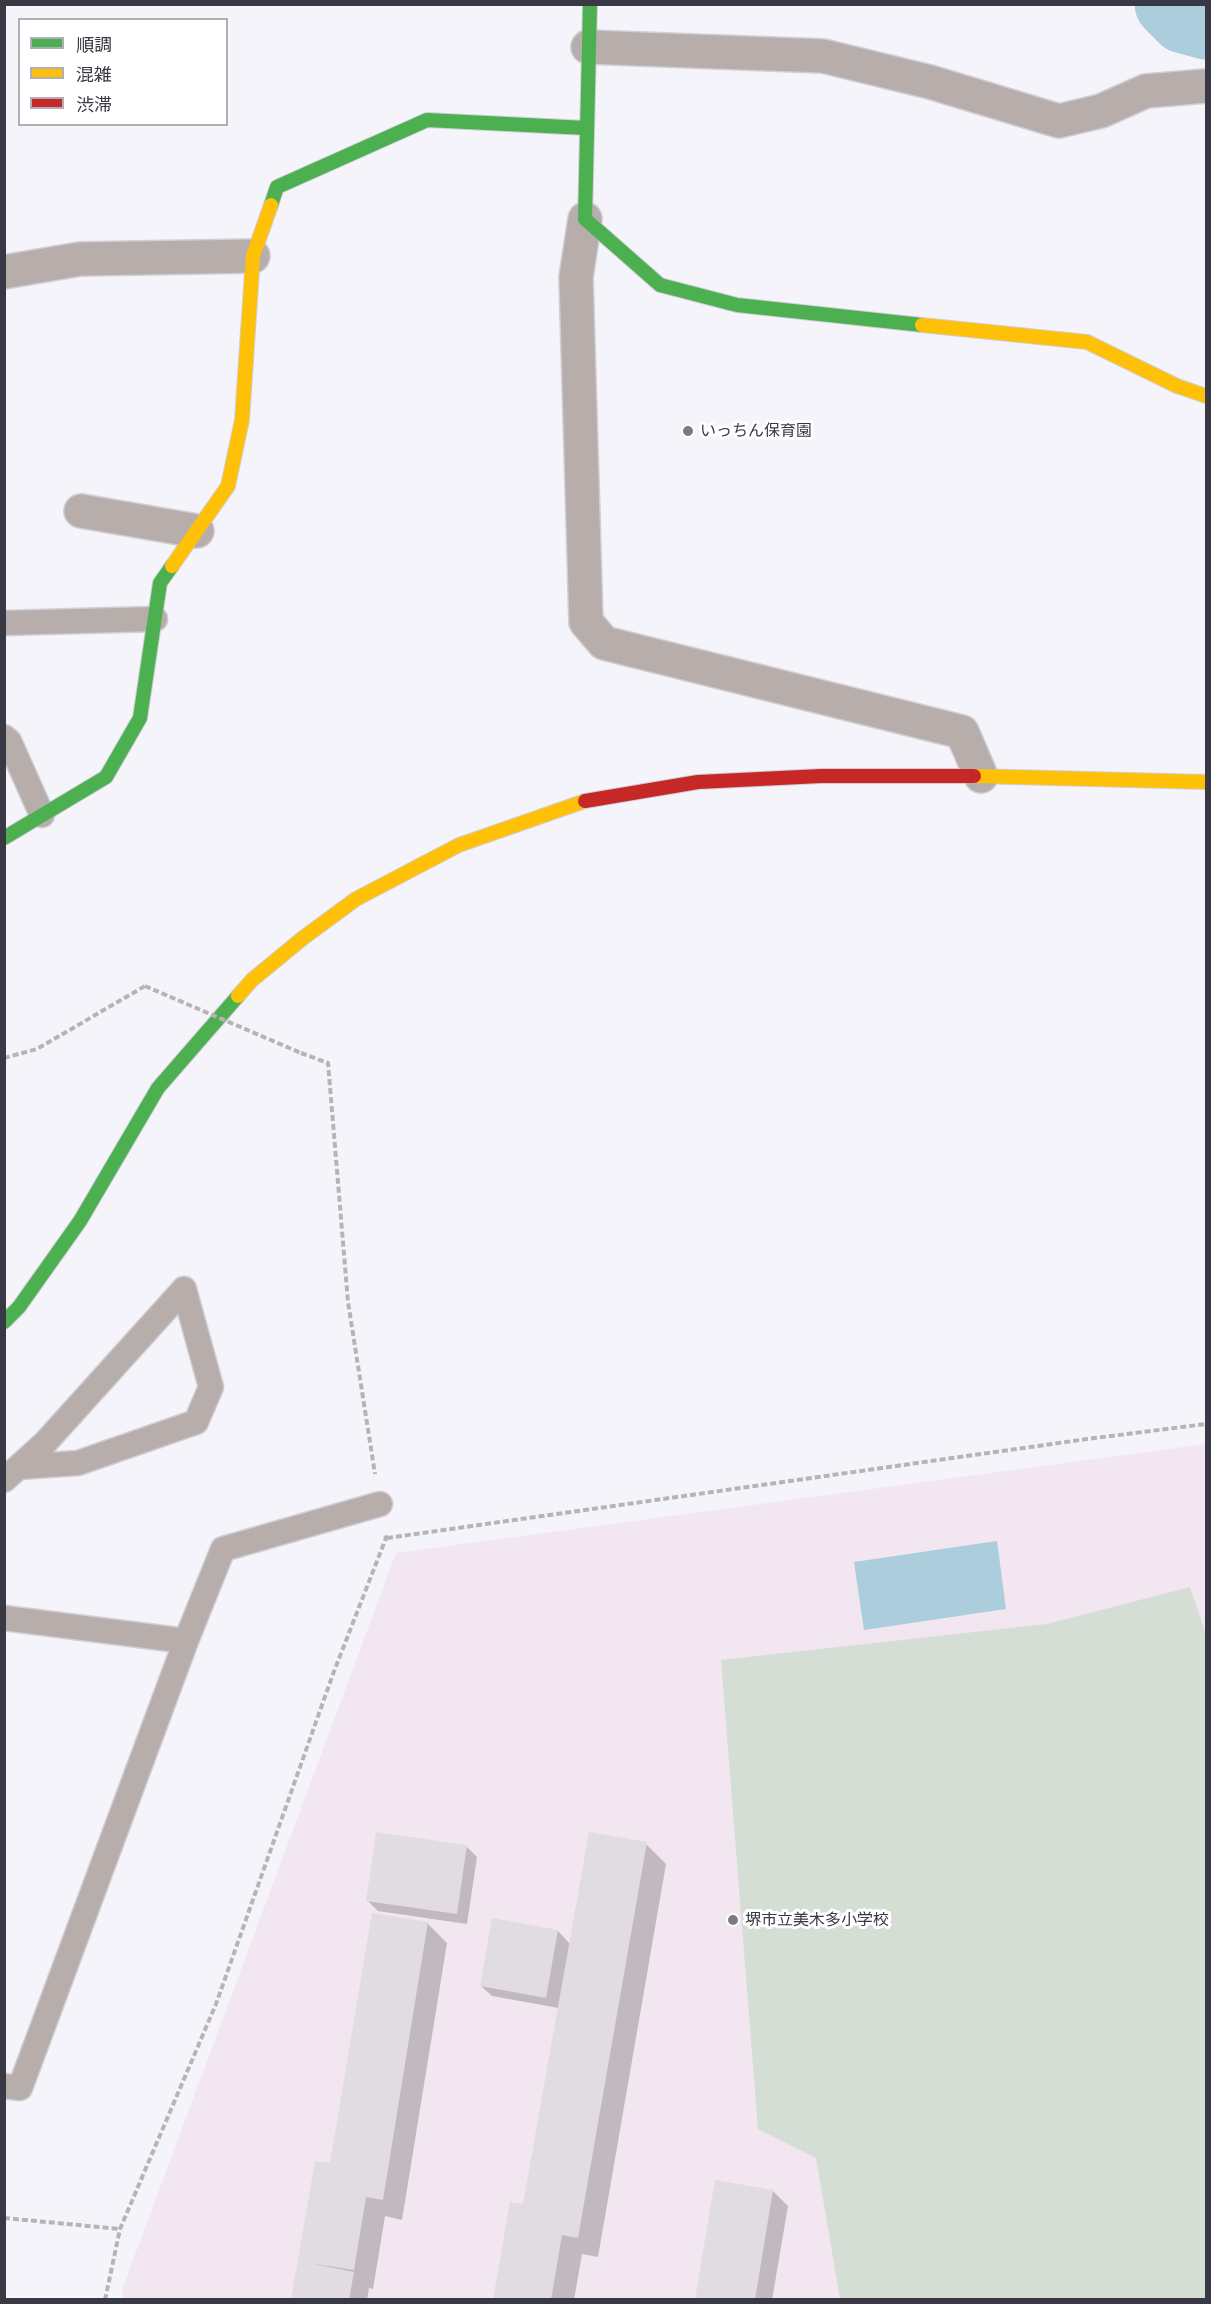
<!DOCTYPE html>
<html>
<head>
<meta charset="utf-8">
<style>
  body { margin:0 }
  #map { position:relative; width:1211px; height:2304px; overflow:hidden; background:#f5f4fb; font-family:"IBM Plex Sans","Noto Sans JP",sans-serif }
  canvas { display:block }
  .frame { position:absolute; inset:0; border:6px solid #393845; pointer-events:none }
  .legend { position:absolute; left:18px; top:18px; width:210px; height:108px; box-sizing:border-box; background:#fff; border:2px solid #b0afb5; margin:0; padding:8px 10px; list-style:none; font-size:18px; color:#393845 }
  .legend li { display:flex; align-items:center; gap:12px; height:30px }
  .legend b { width:30px; border:2px solid #b0afb5 }
</style>
</head>
<body>
<div id="map">
<canvas width="1211" height="2304"></canvas>
<div class="frame"></div>
<ul class="legend">
<li><b style="height:8px;background:#4caf50"></b>順調</li>
<li><b style="height:8px;background:#ffc107"></b>混雑</li>
<li><b style="height:8px;background:#c62828"></b>渋滞</li>
</ul>
</div>
<script>
const context = document.querySelector('canvas').getContext('2d');
context.lineJoin = 'round';
function paint(path, color) { context.fillStyle = color; context.fill(path, 'evenodd'); }
const poly = rows => new Path2D(rows.map(r => 'M' + r).join(''));
function trace(path, color, width, dash) { context.strokeStyle = color; context.lineWidth = width; context.lineCap = dash ? 'butt' : 'round'; context.setLineDash(dash || []); context.stroke(path); }
function write(font, color, halo, rows, align = 'center') {
  context.font = font + ' "IBM Plex Sans","Noto Sans JP",sans-serif'; context.lineWidth = 6; context.setLineDash([]); context.textBaseline = 'middle'; context.strokeStyle = halo; context.fillStyle = color; for (const [text, x, y, turn = 0] of rows) {
    context.save(); context.translate(x, y); context.rotate((+turn || 0) * Math.PI / 180); context.textAlign = isNaN(turn) ? turn : align; if (halo) context.strokeText(text, 0, 0); context.fillText(text, 0, 0); context.restore();
  }
}
paint(poly([
  [1206,1444,1206,2299,122,2300,123,2287,396,1553]
]), '#f2e6f0');
paint(poly([
  [1190,1587,1206,1634,1206,2299,840,2299,816,2158,758,2129,721,1660,1047,1624]
]), '#d5ded4');
paint(poly([
  [997,1541,1006,1609,864,1630,854,1562]
]), '#accddb');
paint(poly([
  [377,1834,467,1847,477,1857,467,1924,378,1911,367,1900],
  [646,1844,666,1864,598,2257,582,2254,574,2300,495,2300,524,2206,559,2008,492,1996,481,1986,558,1931,570,1944],
  [427,1923,447,1943,402,2220,385,2216,373,2289,369,2288,367,2300,293,2300,332,2165],
  [773,2191,788,2206,772,2300,696,2300]
]), '#0003');
trace(poly([
  [1169,4,1184,19,1206,25]
]), '#accddb', 69);
paint(poly([
  [376,1832,467,1845,457,1914,366,1901],
  [589,1832,647,1842,578,2238,562,2235,551,2300,493,2300,510,2202,523,2204],
  [372,1913,428,1922,383,2200,366,2197,354,2270,309,2263,354,2272,349,2300,291,2300,315,2161,330,2163],
  [492,1918,558,1930,546,1998,480,1986],
  [715,2180,773,2190,755,2300,695,2300]
]), '#e1dbe2');
const lane = poly([
  [4,623,155,619],
  [4,737,9,741,42,815],
  [19,1467,78,1463,196,1422,211,1387,184,1289],
  [4,1480,45,1443,184,1289],
  [4,1618,186,1641,223,1549,380,1504],
  [4,2086,20,2088,186,1641]
]);
const street = poly([
  [588,47,823,56,930,82,1059,121,1101,111,1146,91,1206,86],
  [585,219,576,277,586,622,604,643,962,732,981,776],
  [4,272,80,259,253,256],
  [81,511,197,531]
]);
const fast = poly([
  [590,4,585,219,660,285,737,305,922,325],
  [271,205,277,187,427,120,586,128],
  [4,838,106,777,140,718,160,583,172,566],
  [4,1322,19,1307,80,1221,158,1088,238,996]
]);
const slow = poly([
  [922,325,1087,342,1177,386,1206,396],
  [172,566,228,486,242,420,253,256,271,205],
  [974,776,1206,782],
  [238,996,252,980,303,938,356,899,459,845,585,801]
]);
const jam = poly([
  [585,801,698,782,821,776,974,776]
]);
trace(lane, '#d0cfd6', 27);
trace(street, '#d0cfd6', 36);
trace(fast, '#d0cfd6', 16);
trace(slow, '#d0cfd6', 16);
trace(jam, '#d0cfd6', 16);
trace(poly([
  [301,1053,328,1063,348,1302,375,1474],
  [4,1058,37,1049,145,986],
  [387,1538,1087,1439,1206,1424],
  [4,2218,120,2229],
  [105,2300,120,2229,216,2004,333,1674,386,1538,385,1534]
]), '#b9b3b4', 4, [6, 3]);
trace(lane, '#b7aeac', 24);
trace(street, '#b7aeac', 33);
trace(fast, '#4caf50', 14);
trace(slow, '#ffc107', 14);
trace(jam, '#c62828', 14);
trace(poly([
  [145,986,301,1053]
]), '#b9b3b4', 4, [6, 3]);
for (const [x, y, r, color] of [
  [688,431,6,"#7b7a85"],
  [733,1920,6,"#7b7a85"]
]) { const dot = new Path2D(); dot.arc(x, y, r, 0, 2 * Math.PI); context.fillStyle = color; context.fill(dot); trace(dot, '#fff', 2); }
write('16px', '#393845', '#fff', [
  ["いっちん保育園",700,431],
  ["堺市立美木多小学校",745,1920]
], 'left');
</script>
</body>
</html>
